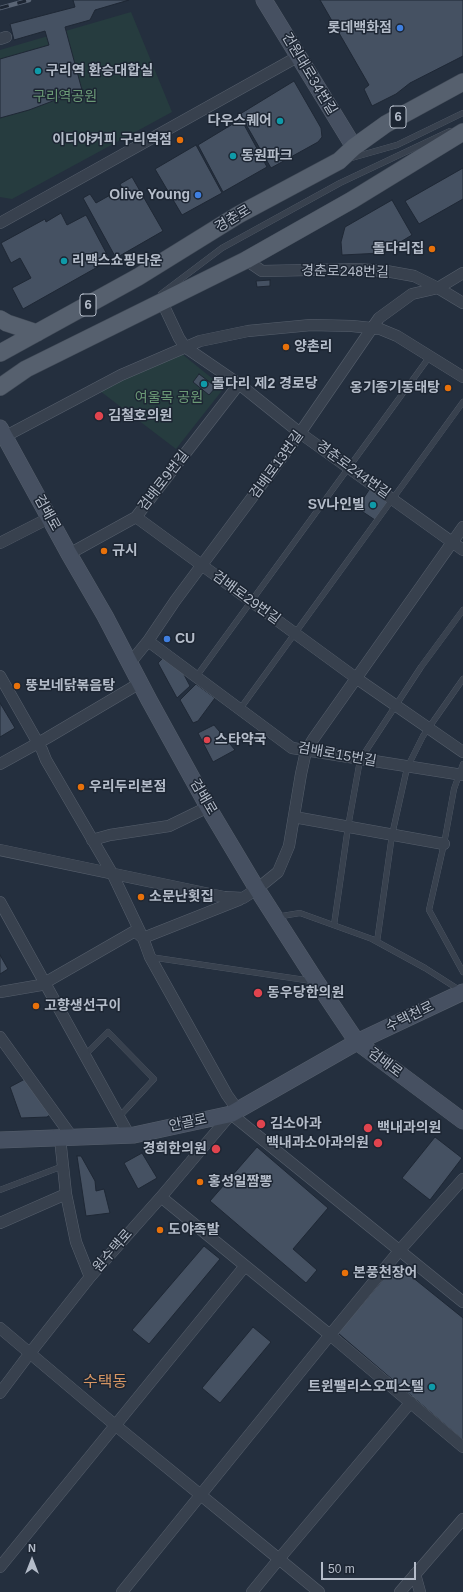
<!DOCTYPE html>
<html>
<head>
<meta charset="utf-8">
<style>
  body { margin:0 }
  #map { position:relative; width:463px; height:1592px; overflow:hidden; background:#242f3e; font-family:Arial,sans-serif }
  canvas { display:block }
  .north { position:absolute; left:12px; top:1540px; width:40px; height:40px; -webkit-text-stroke:3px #1d2633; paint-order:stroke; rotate:0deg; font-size:11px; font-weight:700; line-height:16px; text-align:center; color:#b4bcc9 }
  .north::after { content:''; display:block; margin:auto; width:14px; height:18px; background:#b4bcc9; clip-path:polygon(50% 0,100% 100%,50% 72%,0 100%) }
  .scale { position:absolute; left:321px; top:1562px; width:95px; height:18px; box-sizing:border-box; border:2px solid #b4bcc9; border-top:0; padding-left:5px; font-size:12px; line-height:14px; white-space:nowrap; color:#b4bcc9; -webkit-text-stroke:3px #1d2633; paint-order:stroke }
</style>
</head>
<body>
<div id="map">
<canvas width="463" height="1592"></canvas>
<div class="north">N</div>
<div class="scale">50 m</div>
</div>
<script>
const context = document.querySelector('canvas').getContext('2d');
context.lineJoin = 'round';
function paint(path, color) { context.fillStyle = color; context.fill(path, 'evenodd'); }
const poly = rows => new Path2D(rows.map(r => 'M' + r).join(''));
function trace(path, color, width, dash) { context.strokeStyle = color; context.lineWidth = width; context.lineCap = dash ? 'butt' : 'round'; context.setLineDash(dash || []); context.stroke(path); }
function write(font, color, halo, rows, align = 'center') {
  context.font = font + ' Arial,"Noto Sans KR",sans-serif'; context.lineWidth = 3; context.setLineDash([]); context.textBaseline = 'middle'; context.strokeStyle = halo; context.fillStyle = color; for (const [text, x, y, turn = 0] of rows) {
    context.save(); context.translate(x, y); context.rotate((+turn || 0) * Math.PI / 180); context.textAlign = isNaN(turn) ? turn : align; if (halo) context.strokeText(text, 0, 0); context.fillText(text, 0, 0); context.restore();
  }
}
paint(poly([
  [131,12,172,112,12,199,0,197,0,50],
  [182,354,224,388,176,449,100,391,130,374]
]), '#263c3f');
const building = poly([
  [73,0,129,0,95,10,90,20,65,27,82,90,29,110,0,118,0,59,49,45,45,31,14,40,10,24,75,7,73,0],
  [320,0,463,0,463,56,410,83,396,94,372,106,364,89,369,85,320,0],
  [294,81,321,128,322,137,318,142,271,168,240,114,294,81],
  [241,119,267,167,223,192,198,145,241,119],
  [196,145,222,193,182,215,155,169,196,145],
  [463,168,463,199,419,224,405,201,463,168],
  [132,177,163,231,116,258,83,198,90,194,96,203,112,194,114,197,124,192,120,184,132,177],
  [392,200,412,235,382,253,342,255,341,242,345,227,392,200],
  [61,213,67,225,86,215,110,260,23,309,12,288,31,278,20,258,11,263,1,243,45,219,46,222,61,213],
  [270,280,270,286,257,287,256,281,270,280],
  [199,374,216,387,209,395,193,382,199,374],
  [371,487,388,502,375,520,357,508,371,487],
  [163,658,182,671,190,686,177,698,158,663,163,658],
  [196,684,215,698,198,721,193,723,180,700,196,684],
  [0,703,15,728,0,737,0,703],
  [214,725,235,750,213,762,198,733,214,725],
  [0,955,8,969,0,974,0,955],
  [25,1079,51,1114,47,1117,21,1118,10,1087,25,1079],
  [435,1137,462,1158,430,1200,402,1178,435,1137],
  [257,1147,328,1208,293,1249,317,1270,306,1283,210,1201,257,1147],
  [142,1153,157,1178,138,1189,124,1163,142,1153],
  [77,1156,81,1156,95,1181,96,1191,104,1189,110,1213,86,1216,77,1156],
  [204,1246,220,1259,149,1344,132,1330,204,1246],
  [396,1264,463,1318,463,1440,338,1333,396,1264],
  [253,1327,271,1342,220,1403,202,1388,253,1327]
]);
paint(building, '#455162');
trace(building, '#1f2835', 1);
const lane = poly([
  [351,158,397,145,463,113],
  [161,294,222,248,340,183,450,131],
  [196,677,430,356],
  [240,709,463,402],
  [463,764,454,789,444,844,429,910,463,972],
  [276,917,300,913,372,939,425,968,461,991],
  [334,925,348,827,360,760,421,667,463,610],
  [377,942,392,835,407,768,423,736,463,679],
  [150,957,312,981],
  [85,1055,108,1032,154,1079,119,1117],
  [0,1190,63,1166]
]);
const street = poly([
  [0,39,6,37],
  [0,223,299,56],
  [246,260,262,271,357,269,386,271,414,276,438,288,463,303],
  [162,302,179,338,185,347,239,384,300,433,463,550],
  [4,437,121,375,200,341,248,331,311,325,352,326,380,329,397,336,463,377],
  [136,517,356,678,463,752],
  [0,543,49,518],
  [69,554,136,517,239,384],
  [148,641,292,748,463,775],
  [130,663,148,641,175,601,300,433,379,318,412,294,438,288,463,273],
  [0,676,42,750,46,760,113,875,143,938,239,900],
  [0,764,47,738,140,683],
  [294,817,444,844],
  [92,840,110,835,169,826,208,807],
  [0,850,224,897,243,898,257,889,278,872,289,846,301,774,306,751,314,738,463,527],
  [0,902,129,1135],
  [0,992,41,985,135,931,143,938,150,957,227,1095,237,1109],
  [0,1037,72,1137],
  [60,1138,66,1194,76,1242,90,1277],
  [161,1197,330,1335,399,1251,463,1179],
  [0,1223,66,1194],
  [0,1328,115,1425,279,1559,252,1592],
  [0,1393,30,1353,90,1277,161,1197,231,1114,463,1302],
  [0,1567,245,1266],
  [415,1574,420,1592],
  [122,1592,330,1335,463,1447],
  [319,1592,279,1559,411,1402],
  [400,1592,463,1519]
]);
const secondary = poly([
  [264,0,354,147],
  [0,428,69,554,105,616,149,700,208,807,257,889,316,981,357,1042,463,1121],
  [0,1140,134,1135,231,1114,357,1042,463,992]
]);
const primary = poly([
  [0,319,7,323,37,333],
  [0,353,138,277,238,215,339,161,354,147,386,124,463,82],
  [0,387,26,369,246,260,352,200,463,132]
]);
trace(lane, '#565f6c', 6);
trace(street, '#565f6c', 12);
trace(secondary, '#565f6c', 17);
trace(primary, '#414a57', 18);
trace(lane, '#38414e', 5.5);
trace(street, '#38414e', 11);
trace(secondary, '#465061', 16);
trace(primary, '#56606e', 17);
const rail = poly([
  [0,8,29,0]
]);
trace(rail, '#5a6575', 4.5);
trace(rail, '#1d2633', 3, [9]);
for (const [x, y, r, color] of [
  [400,28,4,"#3f7fe0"],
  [38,71,4,"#0f9aa8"],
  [280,121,4,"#0f9aa8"],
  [180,140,4,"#e8710a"],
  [233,156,4,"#0f9aa8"],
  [198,195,4,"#3f7fe0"],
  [432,249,4,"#e8710a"],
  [64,261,4,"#0f9aa8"],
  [286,347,4,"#e8710a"],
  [204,384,4,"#0f9aa8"],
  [448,388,4,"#e8710a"],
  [99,416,5,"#e0444e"],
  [373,505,4,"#0f9aa8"],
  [104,551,4,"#e8710a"],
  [167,639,4,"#3f7fe0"],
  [17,686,4,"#e8710a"],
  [207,740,4,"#e0444e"],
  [81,787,4,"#e8710a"],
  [141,897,4,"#e8710a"],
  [258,993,5,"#e0444e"],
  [36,1006,4,"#e8710a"],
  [261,1124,5,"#e0444e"],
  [368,1128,5,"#e0444e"],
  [378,1143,5,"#e0444e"],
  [216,1149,5,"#e0444e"],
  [200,1182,4,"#e8710a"],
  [160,1230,4,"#e8710a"],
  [345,1273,4,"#e8710a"],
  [432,1387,4,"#0f9aa8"]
]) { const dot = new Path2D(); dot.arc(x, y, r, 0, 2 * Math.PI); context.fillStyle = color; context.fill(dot); trace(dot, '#1d2633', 1.5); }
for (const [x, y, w] of [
  [398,117,16],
  [88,305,16]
]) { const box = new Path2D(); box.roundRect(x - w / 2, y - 11, w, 22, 3); context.fillStyle = '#1d2633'; context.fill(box); trace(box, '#b4bcc9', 1); }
write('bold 13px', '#b4bcc9', null, [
  ["6",398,117],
  ["6",88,305]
]);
write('bold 14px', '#b4bcc9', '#1d2633', [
  ["롯데백화점",392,28,"right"],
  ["구리역 환승대합실",46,71],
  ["다우스퀘어",272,121,"right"],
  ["이디야커피 구리역점",172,140,"right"],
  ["동원파크",241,156],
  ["Olive Young",190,195,"right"],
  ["돌다리집",424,249,"right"],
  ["리맥스쇼핑타운",72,261],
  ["양촌리",294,347],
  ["돌다리 제2 경로당",212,384],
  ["옹기종기동태탕",440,388,"right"],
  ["김철호의원",108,416],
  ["SV나인빌",365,505,"right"],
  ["규시",112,551],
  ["CU",175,639],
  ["뚱보네닭볶음탕",25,686],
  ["스타약국",215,740],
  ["우리두리본점",89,787],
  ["소문난횟집",149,897],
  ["동우당한의원",267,993],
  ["고향생선구이",44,1006],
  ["김소아과",270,1124],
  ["백내과의원",377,1128],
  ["백내과소아과의원",369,1143,"right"],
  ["경희한의원",207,1149,"right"],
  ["홍성일짬뽕",208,1182],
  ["도야족발",168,1230],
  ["본풍천장어",353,1273],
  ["트윈팰리스오피스텔",424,1387,"right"]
], 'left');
write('14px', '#b4bcc9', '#1d2633', [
  ["건원대로34번길",309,74,59],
  ["경춘로",233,219,-31],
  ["경춘로248번길",345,272,1],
  ["검배로13번길",277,465,-54],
  ["경춘로244번길",353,470,36],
  ["검배로9번길",164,481,-52],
  ["검배로",47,513,61],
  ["검배로29번길",246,598,36],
  ["검배로15번길",337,755,10],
  ["검배로",203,797,60],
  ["수택천로",410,1017,-26],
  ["검배로",385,1063,37],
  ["안골로",188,1123,-12],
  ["원수택로",113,1251,-49]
]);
write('14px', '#6b9a76', '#1d2633', [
  ["구리역공원",65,97],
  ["여울목 공원",169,398]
]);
write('16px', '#d59563', '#1d2633', [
  ["수택동",105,1383]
]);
</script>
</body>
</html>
